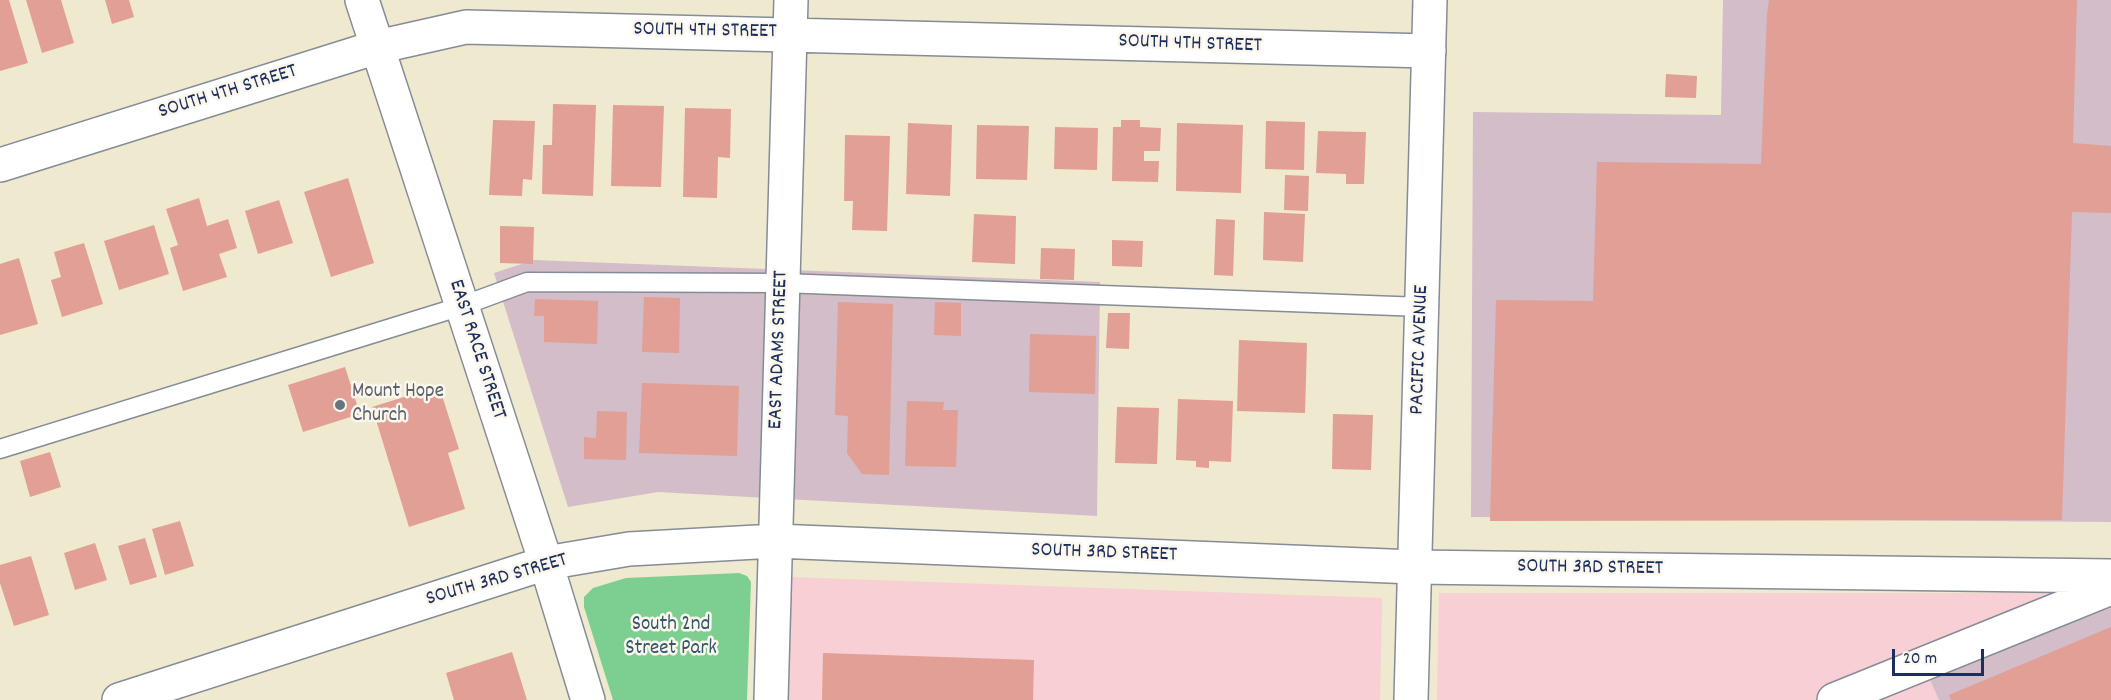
<!DOCTYPE html>
<html>
<head>
<meta charset="utf-8">
<style>
  body { margin:0 }
  #map { position:relative; width:2111px; height:700px; overflow:hidden; background:#efe9cf; font-family:Dekko,sans-serif }
  canvas { display:block }
  .scale { position:absolute; left:1892px; top:649px; width:92px; height:27px; box-sizing:border-box; border:3px solid #1b2f5e; border-top:0; padding-left:8px; font-size:18px; line-height:21px; white-space:nowrap; color:#1b2f5e; -webkit-text-stroke:4px #fbf7ec; paint-order:stroke }
</style>
</head>
<body>
<div id="map">
<canvas width="2111" height="700"></canvas>
<div class="scale">20 m</div>
</div>
<script>
const context = document.querySelector('canvas').getContext('2d');
context.lineJoin = 'round';
function paint(path, color) { context.fillStyle = color; context.fill(path, 'evenodd'); }
const poly = rows => new Path2D(rows.map(r => 'M' + r).join(''));
function trace(path, color, width, dash) { context.strokeStyle = color; context.lineWidth = width; context.lineCap = dash ? 'butt' : 'round'; context.setLineDash(dash || []); context.stroke(path); }
function write(font, color, halo, rows, align = 'center') {
  context.font = font + ' Dekko,sans-serif'; context.lineWidth = 5; context.setLineDash([]); context.textBaseline = 'middle'; context.strokeStyle = halo; context.fillStyle = color; for (const [text, x, y, turn = 0] of rows) {
    context.save(); context.translate(x, y); context.rotate((+turn || 0) * Math.PI / 180); context.textAlign = isNaN(turn) ? turn : align; if (halo) context.strokeText(text, 0, 0); context.fillText(text, 0, 0); context.restore();
  }
}
paint(poly([
  [789,577,1382,598,1380,700,787,700],
  [1439,593,2111,593,2111,608,1930,677,1939,700,1437,700]
]), '#f7cfd4');
paint(poly([
  [1723,0,2111,0,2111,522,1471,517,1473,112,1721,115],
  [534,260,1100,282,1097,516,658,492,568,507,494,273],
  [2111,608,2111,700,1939,700,1929,677]
]), '#d2bdc8');
paint(poly([
  [739,573,747,576,751,582,747,700,613,700,584,607,584,597,593,588,626,578]
]), '#7dcf91');
paint(poly([
  [0,0,9,0,28,63,0,71],
  [26,0,61,0,74,43,42,53],
  [105,0,129,0,134,17,112,24],
  [1769,0,2077,0,2073,143,2111,146,2111,213,2072,212,2062,520,1490,521,1496,300,1593,301,1597,162,1761,164,1767,15],
  [1666,74,1697,76,1696,98,1665,97],
  [553,104,596,105,593,196,542,194,543,145,552,145],
  [613,105,664,106,661,187,611,186],
  [685,108,731,109,730,158,718,157,717,198,683,197],
  [493,120,535,121,532,180,523,179,522,196,489,195],
  [1121,120,1140,120,1140,127,1161,128,1160,151,1144,151,1144,161,1159,161,1158,182,1112,181,1113,127,1121,127],
  [1266,121,1305,122,1304,170,1265,169],
  [908,123,952,125,950,196,906,194],
  [1177,123,1243,125,1241,193,1176,191],
  [977,125,1029,126,1027,180,976,179],
  [1055,127,1098,128,1097,170,1054,169],
  [1318,131,1366,132,1364,184,1346,184,1346,174,1316,173],
  [845,135,890,136,887,231,852,230,853,201,844,201],
  [1285,175,1309,176,1308,211,1284,210],
  [348,178,374,263,331,277,304,192],
  [199,198,207,226,228,219,237,248,219,254,227,277,183,291,170,248,178,245,166,209],
  [279,200,293,243,258,254,245,211],
  [1264,212,1305,214,1303,262,1263,260],
  [974,214,1016,216,1015,264,972,262],
  [1216,219,1235,220,1233,276,1214,275],
  [154,225,169,274,119,290,104,241],
  [500,226,534,227,533,264,500,263],
  [1112,240,1143,241,1142,267,1112,266],
  [84,243,103,304,62,317,51,280,61,277,54,252],
  [1041,248,1075,249,1074,280,1040,279],
  [19,258,38,324,0,335,0,264],
  [644,297,680,298,679,353,642,352],
  [535,299,598,301,597,344,544,342,544,316,534,316],
  [838,302,893,304,889,475,862,474,847,453,848,416,835,415],
  [935,302,961,303,961,336,934,335],
  [1108,313,1130,313,1129,349,1106,348],
  [1030,334,1096,336,1095,394,1029,392],
  [1239,340,1307,343,1305,413,1237,411],
  [345,367,360,414,303,432,288,385],
  [642,383,739,386,737,456,639,453],
  [439,386,459,449,448,453,465,509,409,527,372,407],
  [1178,399,1233,401,1231,462,1209,461,1209,468,1196,467,1196,461,1176,460],
  [907,401,944,402,943,410,958,410,956,467,905,466],
  [1117,407,1159,408,1157,464,1115,463],
  [597,411,627,412,626,460,584,459,584,437,596,438],
  [1333,414,1373,415,1371,470,1332,469],
  [50,452,61,487,30,497,20,461],
  [180,521,194,566,165,575,152,529],
  [145,538,157,577,130,585,118,546],
  [95,543,107,580,75,590,64,553],
  [31,556,49,615,14,626,0,583,0,565],
  [2111,627,2111,700,1951,700,1949,695],
  [512,652,527,700,454,700,446,673],
  [823,653,1034,660,1033,700,822,700]
]), '#e19f95');
const lane = poly([
  [0,449,462,306,527,282,782,283,1422,307]
]);
const street = poly([
  [362,0,546,563,588,700],
  [0,165,377,47,466,27,1429,51],
  [119,700,546,563,629,549,775,541,1414,567,2111,576],
  [771,700,791,0],
  [1834,700,2111,588]
]);
const secondary = poly([
  [1411,700,1430,0]
]);
trace(lane, '#858c96', 21);
trace(street, '#858c96', 36);
trace(secondary, '#858c96', 36);
trace(lane, '#fff', 18);
trace(street, '#fff', 33);
trace(secondary, '#fff', 33);
for (const [x, y, r, color] of [
  [340,405,6,"#6b7280"]
]) { const dot = new Path2D(); dot.arc(x, y, r, 0, 2 * Math.PI); context.fillStyle = color; context.fill(dot); trace(dot, '#fbf7ec', 2); }
write('21px', '#1b2f5e', '#fbf7ec', [
  ["SOUTH 4TH STREET",705,32,1],
  ["SOUTH 4TH STREET",1190,45,2],
  ["SOUTH 4TH STREET",228,93,-17],
  ["EAST RACE STREET",476,350,72],
  ["EAST ADAMS STREET",780,350,-88],
  ["PACIFIC AVENUE",1421,350,-88],
  ["SOUTH 3RD STREET",1104,554,2],
  ["SOUTH 3RD STREET",1590,569,1],
  ["SOUTH 3RD STREET",497,581,-16]
]);
write('21px', '#5b616d', '#fbf7ec', [
  ["Mount Hope",352,393],
  ["Church",352,417]
], 'left');
write('21px', '#34576b', '#fbf7ec', [
  ["South 2nd",671,626],
  ["Street Park",671,650]
]);
</script>
</body>
</html>
